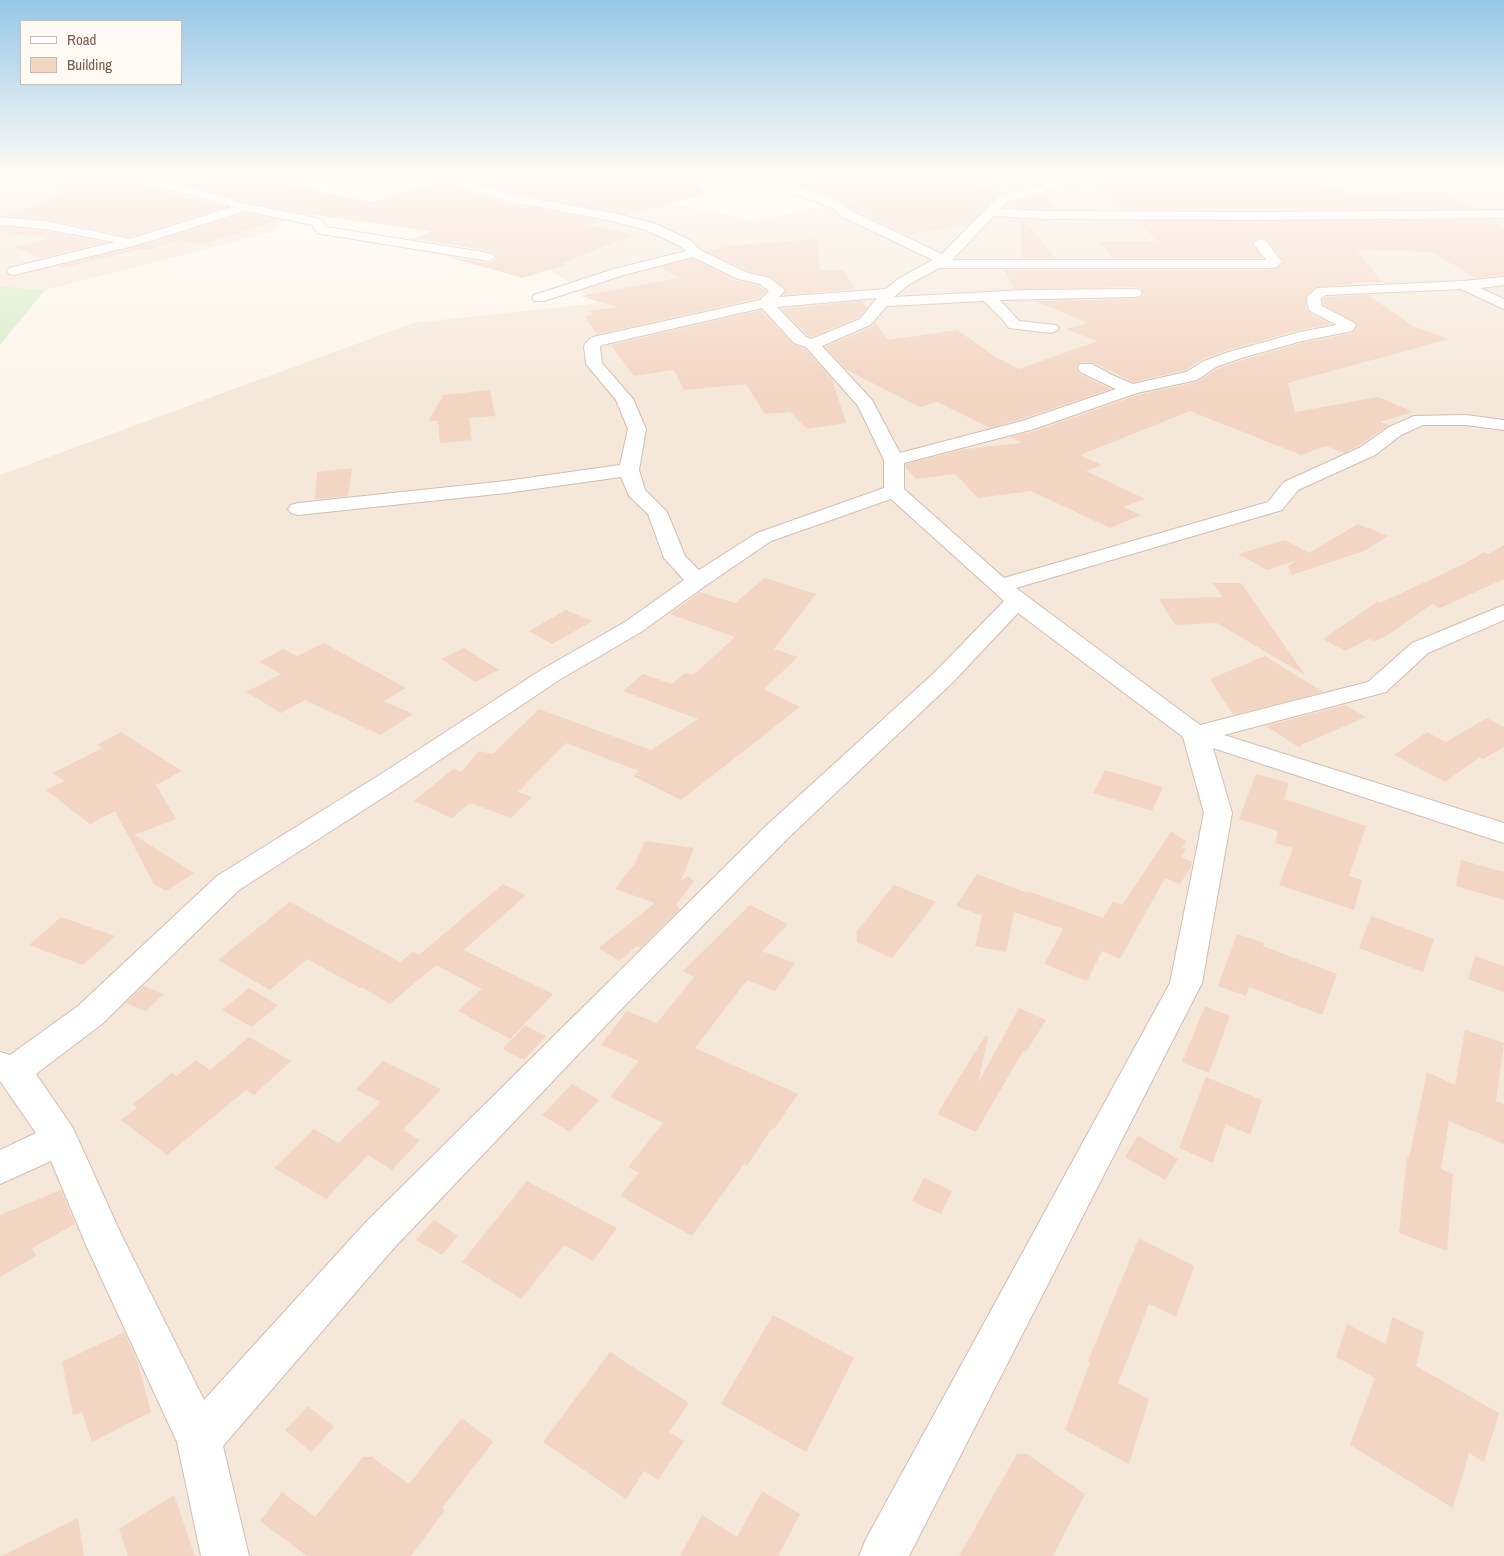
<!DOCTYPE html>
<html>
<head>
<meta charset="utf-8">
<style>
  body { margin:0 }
  #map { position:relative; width:1504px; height:1556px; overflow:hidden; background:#fdf6ec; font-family:"Archivo Narrow",sans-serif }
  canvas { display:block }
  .legend { position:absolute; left:20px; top:20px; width:162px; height:65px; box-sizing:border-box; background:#fffaf3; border:1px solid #cabbb1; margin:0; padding:6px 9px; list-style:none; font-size:15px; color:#7a5c4d }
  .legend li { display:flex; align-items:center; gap:10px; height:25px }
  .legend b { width:25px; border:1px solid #cabbb1 }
</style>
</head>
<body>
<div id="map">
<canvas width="1504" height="1556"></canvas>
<ul class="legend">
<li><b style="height:6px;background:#fff"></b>Road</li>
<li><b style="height:14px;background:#f3d5c3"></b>Building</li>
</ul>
</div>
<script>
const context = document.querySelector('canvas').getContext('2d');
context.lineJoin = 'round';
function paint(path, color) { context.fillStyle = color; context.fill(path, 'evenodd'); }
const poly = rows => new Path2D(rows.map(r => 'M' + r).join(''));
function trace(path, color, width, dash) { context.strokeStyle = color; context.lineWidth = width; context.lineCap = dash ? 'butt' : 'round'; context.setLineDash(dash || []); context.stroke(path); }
paint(poly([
  [0,173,319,173,276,231,45,290,0,286],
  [999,173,1504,173,1504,1556,0,1556,0,475,413,323,598,303,551,271,461,229,534,200,584,187,755,220]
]), '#f5e8da');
paint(poly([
  [0,286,45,290,0,345]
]), '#d8ecc9');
paint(poly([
  [129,173,289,173,290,179,276,183,372,202,422,186,427,187,447,184,506,203,603,221,588,225,633,235,563,263,566,265,522,278,445,256,489,263,498,258,490,251,413,239,431,231,299,213,247,202,198,187],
  [508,173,684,173,704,194,627,215,513,193,469,180],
  [773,173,898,173,914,183,955,177,982,188,1005,193,997,196,968,225,907,235,852,209,841,200,793,183],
  [1203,174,1294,177,1302,184,1317,183,1324,188,1342,189,1347,193,1445,192,1472,208,1125,209,1100,185,1212,183],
  [79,179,126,182,226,207,130,237,45,219,4,215,45,203,41,202,69,192,52,190],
  [1046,193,1057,209,1004,207,1007,205],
  [246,213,277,220,201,245,180,240,149,250,145,248,63,268,58,266,137,247],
  [1008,219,1065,221,1027,222,1055,258,1021,258,1021,222,1010,222],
  [1490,220,1504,229,1504,275,1475,278,1432,252,1357,250,1382,282,1350,282,1353,284,1316,287,1306,296,1306,309,1309,313,1331,324,1299,330,1228,350,1203,359,1185,370,1133,382,1093,362,1080,362,1076,367,1079,374,1111,389,1021,419,990,428,937,402,920,407,847,370,825,347,871,327,875,322,888,340,957,330,997,358,1019,369,1097,341,1066,329,1087,323,1035,301,1135,299,1142,297,1144,292,1140,288,1135,287,1015,289,1004,270,1272,270,1278,268,1284,262,1266,239,1260,237,1251,243,1262,258,1112,258,1099,241,1157,241,1137,221],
  [0,227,45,231,106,242,41,258,16,247,49,238,0,232],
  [817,239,820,270,842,270,855,289,783,295,786,289,771,277,749,271,706,251,736,245],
  [693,259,737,281,759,286,766,291,759,298,597,334,584,316,593,315,589,311,617,307,581,296,679,278,661,267],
  [1368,295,1413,326,1449,339,1288,383,1295,412,1378,397,1413,412,1380,422,1389,425,1360,445,1344,453,1326,446,1301,455,1190,411,1080,455,1102,465,1086,471,1145,499,1123,507,1141,515,1110,528,1031,491,978,498,955,474,916,479,906,468,906,464,965,449,1022,443,1010,437,1035,431,1138,395,1197,382,1217,369,1242,360,1302,343,1352,333,1357,324,1324,305,1323,299,1327,297],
  [862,301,867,308,859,317,811,337,807,335,781,309],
  [761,310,793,344,805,349,832,379,846,423,807,429,790,412,765,414,746,384,684,390,674,370,634,376,611,345],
  [490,390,495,416,469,418,472,440,440,443,438,421,429,421,443,395],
  [352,468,348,496,315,499,317,472],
  [1358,524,1388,536,1364,551,1292,575,1288,566,1297,560,1267,570,1238,554,1285,540,1309,553],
  [1504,545,1504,579,1440,608,1432,604,1388,635,1374,641,1369,639,1345,651,1323,639,1377,602,1380,603,1464,564,1484,552,1489,554],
  [765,578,816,594,774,649,798,657,764,689,800,707,681,800,633,776,639,771,566,743,518,792,532,797,511,818,470,803,452,818,414,801,453,769,461,772,479,751,493,754,539,709,651,750,698,719,623,691,643,674,672,684,685,673,693,675,735,637,670,614,700,592,735,603],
  [1213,583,1241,583,1305,675,1217,623,1175,625,1159,599,1222,597],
  [566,610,593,621,552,644,529,631],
  [324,643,406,688,384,701,413,714,380,735,305,700,281,713,246,692,281,674,259,662,283,649,297,656],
  [464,648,499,670,475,682,441,659],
  [1265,656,1323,692,1233,715,1210,679],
  [1345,705,1366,717,1301,745,1300,748,1266,726],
  [1487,718,1504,727,1504,747,1483,759,1480,757,1445,782,1394,755,1427,732,1446,742],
  [121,732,182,771,156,785,176,819,134,835,194,873,166,891,154,884,115,811,90,824,46,790,64,781,53,773,103,748,97,745],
  [1105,770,1163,787,1152,811,1093,793],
  [1256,774,1289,783,1284,799,1366,826,1349,876,1362,880,1354,910,1279,885,1293,848,1275,843,1278,831,1239,819],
  [1171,832,1186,841,1182,848,1186,849,1181,857,1192,862,1191,867,1180,884,1165,878,1120,959,1102,951,1087,981,1044,964,1063,929,1014,912,1006,952,975,946,982,916,956,906,977,874,1027,893,1028,891,1103,918,1113,901,1122,905],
  [645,841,694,848,681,881,688,876,694,881,676,905,680,909,640,948,637,946,619,961,599,948,655,903,615,889,635,863],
  [1461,860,1504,872,1504,900,1456,886],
  [503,884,526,895,464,950,553,994,510,1039,458,1011,482,989,436,965,390,1004,362,987,360,988,307,959,270,990,218,960,290,902,400,962,413,952,419,955],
  [894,885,936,902,892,958,857,942,857,931],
  [750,905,788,924,762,951,795,963,775,991,747,980,695,1048,798,1094,774,1129,772,1128,747,1166,744,1164,692,1236,620,1196,639,1173,628,1167,663,1123,610,1097,639,1061,601,1045,627,1011,657,1023,694,977,683,971],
  [1371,916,1434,939,1423,972,1359,948],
  [61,917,115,936,83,965,29,945],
  [1237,934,1264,943,1263,946,1337,974,1322,1015,1249,987,1246,996,1218,986],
  [1475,956,1504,966,1504,992,1468,979],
  [144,986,164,994,146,1011,126,1003],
  [249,988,278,1005,252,1027,222,1010],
  [1205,1006,1230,1016,1209,1073,1182,1062],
  [1019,1008,1046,1020,1026,1052,1023,1051,976,1132,937,1114,985,1036,988,1037,978,1083],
  [525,1025,546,1036,524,1060,503,1049],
  [1465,1030,1504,1043,1496,1101,1504,1104,1504,1144,1449,1121,1441,1169,1453,1174,1447,1251,1399,1233,1407,1157,1409,1158,1427,1072,1455,1085],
  [249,1037,291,1061,254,1095,246,1090,167,1155,121,1120,137,1108,133,1104,172,1073,177,1076,196,1060,210,1070],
  [383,1061,441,1089,403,1130,420,1140,392,1170,368,1155,326,1199,274,1168,314,1129,338,1143,381,1102,356,1090],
  [1206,1077,1262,1100,1250,1135,1226,1124,1213,1163,1179,1148],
  [572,1084,599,1100,570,1132,542,1115],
  [1138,1136,1178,1159,1165,1180,1125,1157],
  [924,1178,952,1191,941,1214,912,1201],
  [527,1181,617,1228,593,1261,564,1245,521,1299,462,1262],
  [61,1190,75,1224,32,1248,36,1256,0,1277,0,1215],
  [434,1220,458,1236,442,1255,416,1240],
  [1140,1239,1194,1266,1176,1317,1149,1304,1118,1383,1149,1399,1129,1464,1065,1430,1090,1362,1088,1361,1138,1240],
  [773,1315,854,1358,806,1452,721,1404],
  [1392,1317,1424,1332,1416,1366,1499,1413,1484,1462,1469,1453,1453,1508,1350,1445,1375,1378,1336,1357,1347,1324,1386,1344],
  [124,1332,137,1360,151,1412,92,1442,82,1412,73,1415,62,1362],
  [610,1352,689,1403,669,1432,684,1441,658,1480,644,1471,626,1499,543,1442],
  [308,1406,334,1427,311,1452,285,1430],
  [462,1418,493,1442,442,1508,445,1510,411,1556,307,1556,260,1521,282,1492,315,1517,363,1457,372,1457,409,1484],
  [1017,1454,1027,1454,1085,1494,1053,1556,959,1556],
  [762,1491,800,1514,778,1556,680,1556,702,1515,737,1537],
  [174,1495,195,1556,128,1556,119,1529],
  [78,1518,84,1556,2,1556]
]), '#f3d5c3');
const minor = poly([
  [44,173,126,174,198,189,247,204,321,219,326,227,489,253,496,257,489,261,322,234,317,233,312,225,246,211,137,245,14,275,9,274,7,271,9,268,115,242,45,229,0,225,0,217,45,221,130,239,232,207,191,195,126,180,50,176,44,173],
  [424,173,441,173,513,195,613,213,656,224,690,240,700,250,748,273,770,278,785,290,779,297,886,289,898,279,933,260,843,217,832,208,760,181,749,173,762,173,840,202,851,211,942,254,998,197,1026,188,1073,178,1068,173,1116,173,1110,176,1085,176,1083,182,1033,194,1006,203,1000,209,1047,211,1259,212,1504,210,1504,218,1259,220,1047,219,994,216,952,260,1266,260,1253,243,1260,239,1265,240,1282,262,1277,267,1272,268,939,268,908,285,894,297,1025,290,1135,289,1140,290,1142,293,1140,296,1135,297,1000,300,1019,321,1056,325,1059,328,1056,331,1051,333,1009,328,1003,320,984,301,887,306,870,325,822,346,872,400,900,453,1022,421,1116,389,1080,372,1078,368,1080,364,1092,364,1112,375,1133,384,1186,372,1204,361,1229,352,1300,332,1337,325,1310,311,1308,308,1307,297,1317,288,1463,281,1504,277,1504,285,1480,288,1504,299,1504,309,1461,289,1326,295,1321,298,1322,306,1353,322,1356,325,1352,331,1302,341,1241,358,1216,367,1197,380,1137,393,1034,429,904,463,904,489,1004,578,1268,502,1284,482,1361,447,1389,427,1414,416,1466,415,1504,420,1504,430,1466,425,1423,425,1401,435,1375,455,1298,490,1282,510,1016,588,1200,725,1368,682,1412,643,1504,605,1504,620,1428,653,1386,692,1224,735,1504,823,1504,843,1213,748,1232,813,1202,983,909,1556,859,1556,866,1539,1170,983,1204,813,1183,737,1018,613,953,682,787,839,609,1022,394,1248,223,1446,249,1556,201,1556,177,1442,86,1245,51,1161,0,1184,0,1150,36,1133,0,1081,0,1052,10,1055,78,1006,217,876,381,774,541,670,625,622,684,580,664,558,648,514,629,496,621,477,506,493,298,515,291,513,288,509,291,505,298,503,506,481,620,465,628,429,616,400,586,364,584,346,586,343,591,338,597,336,760,300,769,291,760,284,738,279,693,257,624,275,544,301,534,301,532,298,534,295,614,269,686,251,680,246,646,230,612,221,507,201,426,175,424,173],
  [877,298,860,319,811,339,806,337,777,307,877,298],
  [762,308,794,343,806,347,858,406,884,460,884,488,757,533,699,570,685,556,667,512,645,490,639,470,646,429,633,399,602,363,600,347,602,345,762,308],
  [891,499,1004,601,935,672,767,825,366,1222,204,1400,121,1234,73,1128,36,1074,102,1024,239,890,401,786,559,680,641,632,705,586,771,541,891,499],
  [1479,173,1504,173,1504,176,1485,176,1479,173]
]);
trace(minor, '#d1beb0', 2);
paint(minor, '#fff');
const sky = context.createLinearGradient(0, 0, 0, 391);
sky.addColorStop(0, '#97c7e8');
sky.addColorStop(0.44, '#fefbf6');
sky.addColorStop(1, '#fefbf600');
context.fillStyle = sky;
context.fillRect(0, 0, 1504, 391);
</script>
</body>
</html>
